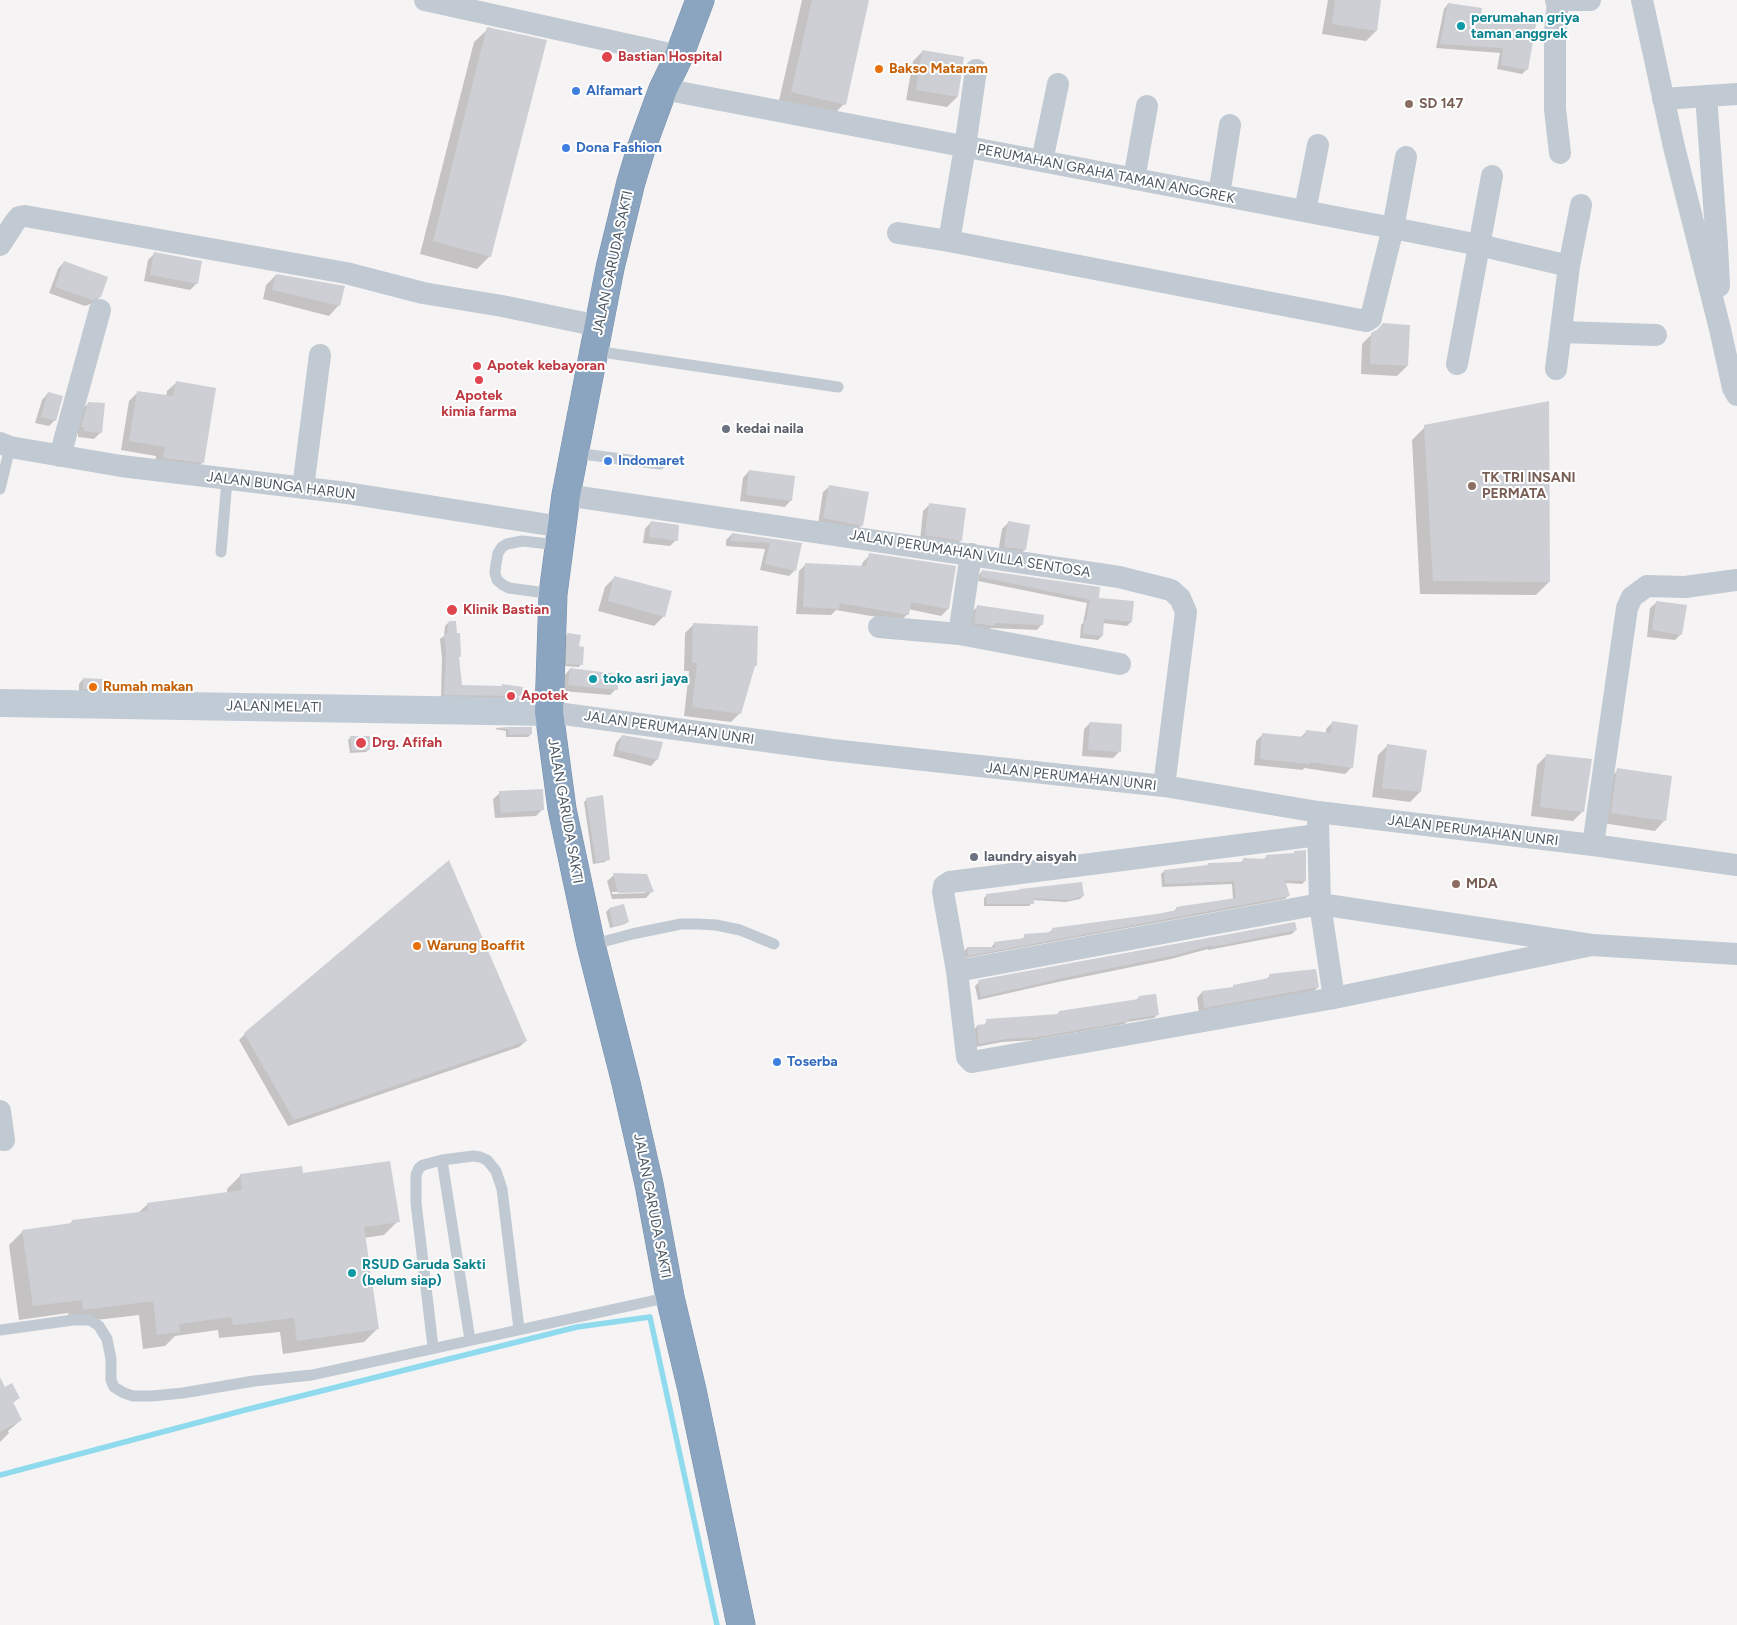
<!DOCTYPE html>
<html>
<head>
<meta charset="utf-8">
<style>
  body { margin:0 }
  canvas { display:block; background:#f5f3f3 }
</style>
</head>
<body>
<canvas width="1737" height="1625"></canvas>
<script>
const context = document.querySelector('canvas').getContext('2d');
context.lineJoin = 'round';
function paint(path, color) { context.fillStyle = color; context.fill(path, 'evenodd'); }
const poly = rows => new Path2D(rows.map(r => 'M' + r).join(''));
function trace(path, color, width, dash) { context.strokeStyle = color; context.lineWidth = width; context.lineCap = dash ? 'butt' : 'round'; context.setLineDash(dash || []); context.stroke(path); }
function write(font, color, halo, rows, align = 'center') {
  context.font = font + ' Figtree,sans-serif'; context.lineWidth = 4; context.setLineDash([]); context.textBaseline = 'middle'; context.strokeStyle = halo; context.fillStyle = color; for (const [text, x, y, turn = 0] of rows) {
    context.save(); context.translate(x, y); context.rotate((+turn || 0) * Math.PI / 180); context.textAlign = isNaN(turn) ? turn : align; if (halo) context.strokeText(text, 0, 0); context.fillText(text, 0, 0); context.restore();
  }
}
paint(poly([
  [802,0,868,0,844,104,831,117,778,105],
  [1328,0,1380,0,1376,31,1366,41,1322,34],
  [1448,4,1480,16,1527,69,1522,74,1497,69,1500,53,1436,48,1444,9],
  [488,29,490,256,477,269,420,254,474,42],
  [923,51,963,58,957,97,947,107,906,100,913,61],
  [154,254,197,283,190,290,144,281,148,260],
  [64,262,100,297,93,303,85,306,49,293,58,269],
  [276,275,343,287,338,306,329,316,263,299,266,285],
  [1372,334,1407,366,1397,376,1361,374,1362,344],
  [176,383,203,462,194,471,155,466,156,456,121,450,129,401,138,392,166,396,167,391],
  [48,393,55,420,49,426,35,423,42,400],
  [89,403,101,432,94,439,78,437,78,434,76,434,82,409],
  [1425,427,1549,582,1536,595,1420,594,1412,440],
  [749,471,791,500,785,507,740,501,743,478],
  [830,486,862,525,855,531,818,524,823,492],
  [930,504,961,540,955,546,920,541,923,511],
  [651,522,676,540,670,546,643,543,645,529],
  [1008,523,1025,549,1019,556,998,553,1002,529],
  [732,534,800,544,794,571,789,576,760,570,765,549,726,546,726,540],
  [870,555,948,609,941,616,908,609,908,614,900,621,836,610,831,615,796,614,799,571,806,564,861,567,863,562],
  [982,571,1098,599,1133,603,1131,622,1127,626,1103,623,1102,636,1098,640,1080,638,1081,625,1083,623,1087,603,978,581,979,575],
  [615,577,664,616,654,626,598,611,605,587],
  [1657,602,1681,634,1675,640,1647,637,1650,608],
  [977,607,1042,624,1037,630,991,628,988,631,969,628,972,612],
  [449,622,460,656,458,658,461,686,520,695,516,699,441,698,442,658,440,639,444,636,445,626],
  [694,624,756,665,753,668,740,713,731,722,684,716,689,671,684,671,685,633],
  [568,634,578,647,581,664,579,667,564,666,565,637],
  [570,669,616,689,610,695,562,691,564,676],
  [83,679,102,682,142,689,137,694,79,693,79,684],
  [1333,722,1352,767,1345,774,1304,768,1303,770,1254,765,1256,741,1263,734,1300,738,1307,731,1326,733,1326,729],
  [1090,723,1119,752,1113,758,1082,756,1084,729],
  [497,728,531,729,531,734,528,737,506,737,506,731,495,729],
  [622,736,657,759,651,766,613,756,616,743],
  [351,737,369,749,366,752,350,753,348,740],
  [1387,746,1420,792,1410,802,1372,797,1378,755],
  [1547,755,1583,811,1573,821,1531,816,1537,765],
  [1618,770,1664,821,1655,831,1602,823,1608,780],
  [500,793,543,809,536,816,495,818,493,799],
  [587,799,608,859,605,862,593,864,584,802],
  [1267,856,1305,881,1302,884,1285,883,1288,896,1285,899,965,958,964,951,967,948,992,949,992,946,995,943,1022,939,1025,936,1048,933,1052,930,1173,912,1177,908,1233,899,1232,884,1162,887,1161,874,1164,871,1206,867,1208,864,1241,862,1244,859,1263,860],
  [614,875,652,891,646,898,612,899,607,881],
  [645,891,645,893,612,894,612,892],
  [987,895,1083,896,1080,899,1065,902,1032,900,1032,903,1029,906,984,906,984,898],
  [609,909,628,922,625,924,610,928,606,912],
  [1296,930,1292,934,1208,950,1208,949,1171,959,1058,982,978,1000,975,986,979,982],
  [1270,976,1318,987,1312,993,1199,1013,1197,998,1202,992,1231,989,1234,986,1265,980],
  [1139,997,1157,1015,1154,1018,1127,1022,1124,1024,1034,1040,1002,1042,976,1047,974,1030,977,1026,984,1025,987,1021,1057,1015,1059,1012,1136,1000],
  [245,1034,526,1041,519,1047,288,1126,239,1040],
  [241,1175,302,1175,398,1221,384,1235,364,1238,378,1328,364,1342,283,1354,280,1332,219,1338,218,1330,175,1336,165,1346,143,1349,139,1315,70,1323,68,1313,19,1320,9,1245,23,1231,69,1225,72,1221,138,1213,148,1204,227,1193,227,1189],
  [0,1380,5,1389,19,1397,12,1404,21,1420,8,1431,9,1433,0,1442]
]), '#0003');
trace(poly([
  [0,1475,245,1410,577,1327,650,1317,717,1625]
]), '#90daee', 5.5);
paint(poly([
  [812,0,869,0,846,105,791,92],
  [1335,0,1381,0,1377,31,1332,24],
  [1448,3,1482,8,1481,15,1536,24,1528,70,1501,65,1503,48,1440,44],
  [487,27,547,40,491,257,433,241],
  [922,50,964,57,958,97,916,90],
  [154,252,202,261,198,284,150,275],
  [64,261,108,277,101,297,92,300,55,287],
  [276,274,345,286,340,306,272,290],
  [1383,323,1410,325,1408,366,1370,364,1371,333,1378,329],
  [176,381,216,388,204,463,163,458,165,447,129,441,137,391,173,396],
  [48,392,63,396,56,421,41,417],
  [1549,401,1550,582,1433,581,1424,425],
  [88,402,105,403,102,433,84,431,84,428,81,427],
  [749,470,795,476,792,501,746,495],
  [829,485,869,492,863,526,823,518],
  [929,503,966,508,962,541,925,535],
  [651,521,679,525,678,541,649,537],
  [1008,521,1030,525,1026,550,1004,547],
  [732,533,802,543,796,571,765,564,770,543,731,541],
  [869,553,956,566,949,609,911,602,909,615,840,603,839,609,803,607,805,563,866,566],
  [982,570,1100,587,1099,598,1134,601,1132,622,1104,619,1103,636,1083,634,1084,620,1086,621,1090,600,981,577],
  [614,576,672,591,665,617,608,601],
  [1656,601,1687,605,1682,635,1652,630],
  [977,605,1044,615,1043,625,995,623,994,626,974,623],
  [449,621,456,621,457,633,460,633,461,657,459,657,462,685,502,686,502,684,523,687,522,696,444,695,446,653,444,634,447,634],
  [693,623,758,626,757,666,755,666,741,714,692,707,697,663,692,663],
  [567,633,581,635,579,646,584,647,583,665,566,664],
  [570,668,618,674,618,690,568,685],
  [83,678,103,679,103,681,144,684,144,690,83,689],
  [1332,721,1358,725,1353,768,1310,762,1310,764,1260,759,1262,733,1305,737,1306,730,1331,733],
  [1090,722,1122,724,1121,752,1088,750],
  [496,727,532,727,532,734,509,735,508,728],
  [622,735,663,742,658,760,618,750],
  [350,736,370,736,370,750,352,751],
  [1387,744,1427,750,1421,792,1382,788],
  [1546,754,1592,759,1584,812,1540,807],
  [1617,768,1672,776,1666,821,1611,813],
  [543,789,544,810,501,813,499,791],
  [603,795,610,860,596,862,586,798],
  [1306,850,1306,881,1285,880,1290,896,968,956,967,947,995,947,994,942,1025,938,1024,934,1052,932,1052,928,1157,914,1177,910,1176,907,1236,898,1234,881,1165,884,1164,870,1208,865,1208,863,1243,862,1243,858,1267,859,1266,855,1294,853,1294,851],
  [449,860,527,1041,294,1120,244,1033],
  [613,873,647,874,654,892,618,893],
  [1082,882,1084,896,1069,900,1034,898,1034,904,987,904,986,894,1018,890,1020,889],
  [624,904,629,922,613,926,609,908],
  [1295,922,1297,930,1212,947,1212,945,1176,955,1063,978,981,997,978,980],
  [1316,969,1319,987,1204,1008,1202,991,1233,987,1233,985,1269,978,1269,974],
  [1156,994,1159,1015,1129,1019,1129,1021,1038,1037,1006,1039,979,1044,977,1025,987,1024,986,1019,1059,1014,1059,1011,1139,999,1139,996],
  [390,1161,400,1222,364,1227,379,1329,297,1341,294,1318,233,1325,231,1317,179,1324,180,1332,157,1335,153,1301,83,1310,82,1300,33,1306,22,1230,72,1223,72,1220,148,1211,147,1203,242,1190,240,1174,302,1166,303,1173],
  [0,1377,5,1387,12,1383,20,1398,13,1402,22,1420,0,1432]
]), '#cdcfd5');
const highway = poly([
  [700,0,679,56,663,89,641,149,631,182,610,268,566,495,553,594,549,712,562,809,591,945,626,1083,649,1184,670,1297,692,1390,741,1625]
]);
trace(highway, '#7690ad', 29);
trace(poly([
  [595,351,838,387],
  [575,453,660,464],
  [0,489,10,447],
  [221,552,227,480],
  [553,594,509,588,503,585,497,580,495,573,496,564,498,553,502,547,507,544,522,541,559,545],
  [591,945,632,934,681,924,698,924,716,925,740,930,774,944],
  [442,1160,470,1340],
  [0,1330,73,1320,90,1320,99,1326,107,1339,111,1359,111,1380,114,1387,124,1393,133,1396,152,1396,183,1393,254,1381,312,1375,670,1297],
  [433,1347,416,1203,416,1175,419,1168,423,1165,442,1160,473,1156,480,1157,487,1160,496,1171,502,1189,519,1329]
]), '#c1cad2', 11);
trace(poly([
  [425,0,679,56],
  [1556,0,1590,0],
  [1558,0,1555,32,1555,109,1560,153],
  [1642,0,1674,147,1720,329,1733,388,1737,395],
  [663,89,1393,228,1479,245,1569,266,1556,369],
  [1706,96,1717,244,1719,286],
  [1663,99,1737,94],
  [1042,161,1058,84],
  [1134,179,1147,106],
  [1219,195,1230,125],
  [1305,211,1318,145],
  [898,233,949,241,1366,321,1371,318,1372,313,1393,228,1406,157],
  [949,241,965,147,976,70],
  [0,245,15,222,19,217,25,216,346,273,423,293,502,306,599,326],
  [1569,266,1581,205],
  [1561,332,1656,335],
  [1457,364,1492,176],
  [0,443,10,447,121,466,347,493,562,527],
  [60,456,100,310],
  [303,488,320,355],
  [566,495,1119,577,1171,590,1180,598,1186,612,1164,786],
  [879,627,959,634,1120,664],
  [959,634,971,554],
  [549,712,832,750,1164,786,1318,812,1593,845,1737,865],
  [1318,821,1320,904,1334,998,1592,945,1737,954],
  [1318,835,950,882,944,886,943,892,957,971,967,1057,972,1062,1334,998],
  [1593,845,1627,608,1632,597,1647,586,1685,587,1737,580],
  [957,971,1320,904,1592,945],
  [0,1111,4,1140]
]), '#c1cad2', 22);
trace(poly([
  [0,703,549,712]
]), '#c1cbd6', 28);
trace(highway, '#8ba5c1', 28);
for (const [x, y, r, color] of [
  [1461,26,5,"#0f9aa8"],
  [607,57,6,"#e0444e"],
  [879,69,5,"#e8710a"],
  [576,91,5,"#3f7fe0"],
  [1409,104,5,"#8d6e63"],
  [566,148,5,"#3f7fe0"],
  [477,366,5,"#e0444e"],
  [479,380,5,"#e0444e"],
  [726,429,5,"#6b7280"],
  [608,461,5,"#3f7fe0"],
  [1472,486,5,"#8d6e63"],
  [452,610,6,"#e0444e"],
  [593,679,5,"#0f9aa8"],
  [93,687,5,"#e8710a"],
  [511,696,5,"#e0444e"],
  [361,743,6,"#e0444e"],
  [974,857,5,"#6b7280"],
  [1456,884,5,"#8d6e63"],
  [417,946,5,"#e8710a"],
  [777,1062,5,"#3f7fe0"],
  [352,1273,5,"#0f9aa8"]
]) { const dot = new Path2D(); dot.arc(x, y, r, 0, 2 * Math.PI); context.fillStyle = color; context.fill(dot); trace(dot, '#fff', 2); }
write('bold 14px', '#0d838f', '#fff', [
  ["perumahan griya",1471,18],
  ["taman anggrek",1471,34],
  ["toko asri jaya",603,679],
  ["RSUD Garuda Sakti",362,1265],
  ["(belum siap)",362,1281]
], 'left');
write('bold 14px', '#be3a42', '#fff', [
  ["Bastian Hospital",618,57],
  ["Apotek kebayoran",487,366],
  ["Apotek",479,396,"center"],
  ["kimia farma",479,412,"center"],
  ["Klinik Bastian",463,610],
  ["Apotek",521,696],
  ["Drg. Afifah",372,743]
], 'left');
write('bold 14px', '#c56008', '#fff', [
  ["Bakso Mataram",889,69],
  ["Rumah makan",103,687],
  ["Warung Boaffit",427,946]
], 'left');
write('bold 14px', '#366cbe', '#fff', [
  ["Alfamart",586,91],
  ["Dona Fashion",576,148],
  ["Indomaret",618,461],
  ["Toserba",787,1062]
], 'left');
write('bold 14px', '#785e54', '#fff', [
  ["SD 147",1419,104],
  ["TK TRI INSANI",1482,478],
  ["PERMATA",1482,494],
  ["MDA",1466,884]
], 'left');
write('14px', '#4a5661', '#fff', [
  ["PERUMAHAN GRAHA TAMAN ANGGREK",1106,174,11],
  ["JALAN GARUDA SAKTI",613,263,-78],
  ["JALAN BUNGA HARUN",281,486,7],
  ["JALAN PERUMAHAN VILLA SENTOSA",970,554,9],
  ["JALAN MELATI",274,707,1],
  ["JALAN PERUMAHAN UNRI",669,728,8],
  ["JALAN PERUMAHAN UNRI",1071,777,6],
  ["JALAN GARUDA SAKTI",565,811,80],
  ["JALAN PERUMAHAN UNRI",1473,831,7],
  ["JALAN GARUDA SAKTI",652,1206,79]
]);
write('bold 14px', '#5b616d', '#fff', [
  ["kedai naila",736,429],
  ["laundry aisyah",984,857]
], 'left');
</script>
</body>
</html>
